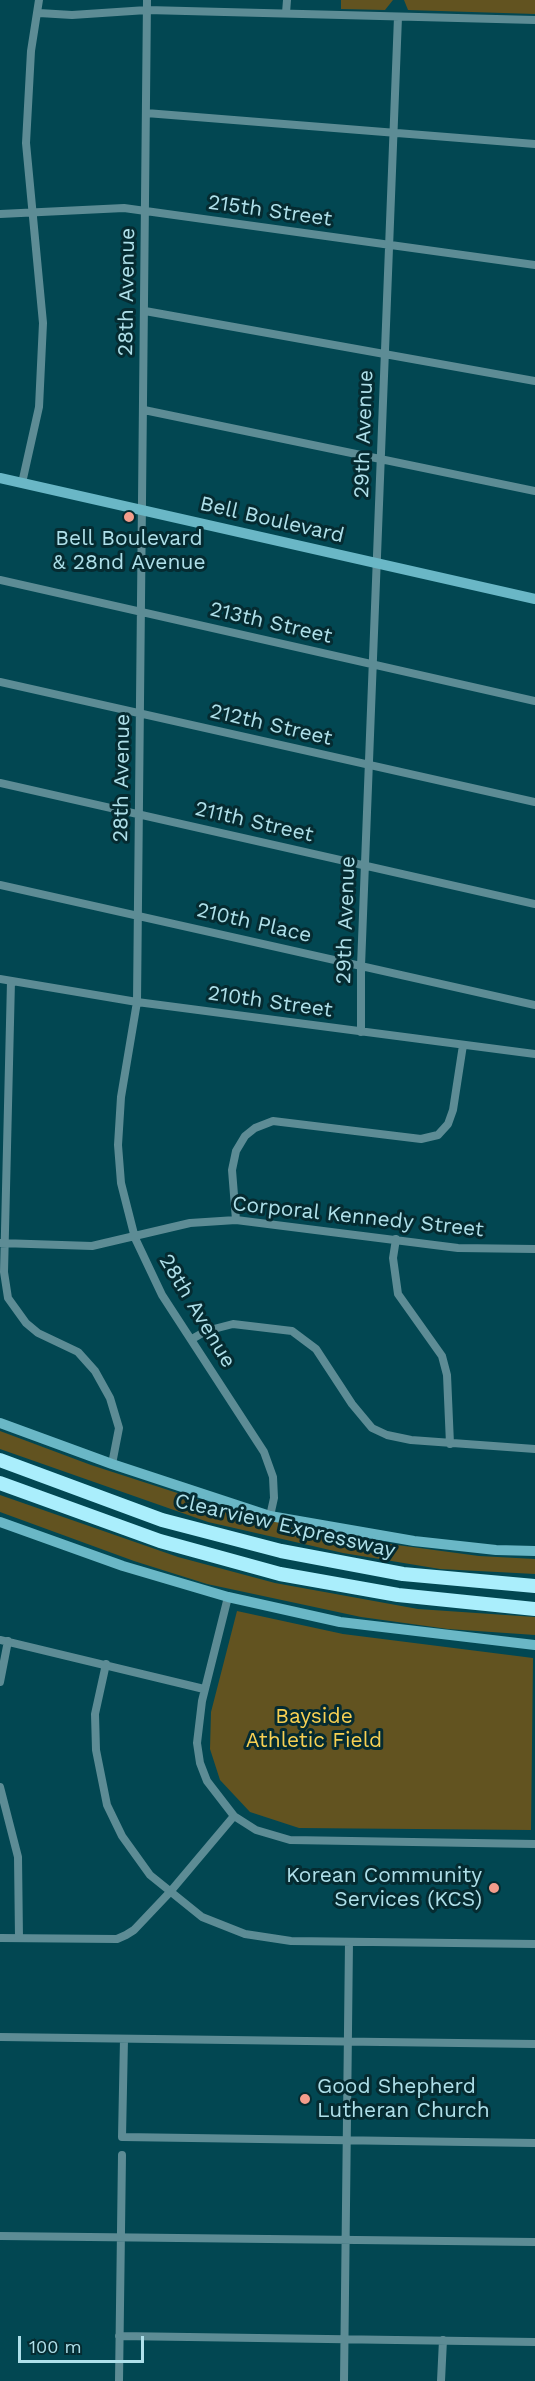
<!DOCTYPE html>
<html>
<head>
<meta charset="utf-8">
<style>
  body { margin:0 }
  #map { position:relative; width:535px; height:2381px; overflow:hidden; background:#024752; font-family:"Work Sans",sans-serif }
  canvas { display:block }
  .scale { position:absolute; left:18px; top:2336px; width:126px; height:27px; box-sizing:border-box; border:3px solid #afe0ea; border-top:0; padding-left:8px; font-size:18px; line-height:21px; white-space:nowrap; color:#afe0ea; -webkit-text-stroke:4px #052b31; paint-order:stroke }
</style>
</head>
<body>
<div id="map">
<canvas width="535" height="2381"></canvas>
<div class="scale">100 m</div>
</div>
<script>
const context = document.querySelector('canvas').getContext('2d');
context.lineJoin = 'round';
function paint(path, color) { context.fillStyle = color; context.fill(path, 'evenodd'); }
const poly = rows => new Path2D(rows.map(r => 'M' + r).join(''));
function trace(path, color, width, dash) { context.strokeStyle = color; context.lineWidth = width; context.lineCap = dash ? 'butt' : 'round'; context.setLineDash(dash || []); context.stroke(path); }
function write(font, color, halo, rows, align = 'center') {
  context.font = font + ' "Work Sans",sans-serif'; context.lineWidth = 6; context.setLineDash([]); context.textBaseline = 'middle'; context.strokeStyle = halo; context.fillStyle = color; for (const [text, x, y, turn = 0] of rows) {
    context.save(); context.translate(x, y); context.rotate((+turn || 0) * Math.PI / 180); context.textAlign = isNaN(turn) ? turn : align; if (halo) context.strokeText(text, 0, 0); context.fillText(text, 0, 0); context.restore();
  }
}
paint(poly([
  [341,0,393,0,385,10,341,9],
  [404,0,535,0,535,14,408,10],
  [0,1431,91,1465,233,1511,325,1533,397,1545,479,1556,535,1559,535,1574,440,1569,343,1553,208,1522,0,1449],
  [0,1495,178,1557,275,1583,418,1609,535,1617,535,1635,448,1629,361,1617,207,1584,134,1561,0,1512],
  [237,1611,343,1634,533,1658,531,1830,299,1828,250,1812,220,1780,210,1749,211,1712]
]), '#625320');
trace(poly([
  [147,0,137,1002,121,1097,118,1145,121,1183,135,1238,162,1295,264,1452,273,1477,274,1498,270,1516],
  [39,13,72,15,147,10,535,20],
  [286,13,287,0],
  [146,113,535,144],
  [0,214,124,208,535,265],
  [145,311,535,381],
  [144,410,535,491],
  [22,483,39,407,43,323,26,143,31,51,39,0],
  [0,580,535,701],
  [0,682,535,802],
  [0,783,535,904],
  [0,885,535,1005],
  [0,979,137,1002,535,1054],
  [11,981,4,1272,8,1298,26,1323,38,1333,78,1352,95,1371,110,1398,119,1428,112,1464],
  [361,1032,361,966,398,17],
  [236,1220,232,1170,236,1151,245,1136,255,1128,273,1121,421,1139,438,1135,448,1124,453,1110,463,1045],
  [396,1239,393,1258,398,1294,442,1356,447,1375,450,1444],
  [0,1243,92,1246,190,1223,236,1220,458,1248,535,1249],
  [192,1339,206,1331,233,1324,292,1331,316,1349,352,1404,372,1428,387,1435,411,1440,535,1449],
  [228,1597,202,1701,197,1743,200,1763,207,1781,234,1816,256,1830,290,1840,535,1844],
  [0,1640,204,1689],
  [106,1664,95,1714,96,1750,107,1805,122,1836,150,1875,202,1917,245,1934,291,1941,535,1944],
  [0,1682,8,1641],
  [0,1787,18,1857,19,1938],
  [0,1938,117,1939,126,1935,134,1930,170,1892,234,1816],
  [0,2037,535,2044],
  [124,2039,122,2137,535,2143],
  [0,2236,535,2242],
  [119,2336,535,2342],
  [119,2381,122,2155],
  [344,2381,349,1942],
  [441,2381,443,2340]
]), '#5d8c95', 8);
trace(poly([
  [0,478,535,599],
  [0,1423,112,1464,270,1516,414,1541,496,1550,535,1551],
  [0,1522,123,1566,228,1597,340,1622,535,1645]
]), '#6ab7c6', 10);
trace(poly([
  [0,1460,162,1520,281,1551,403,1574,535,1586],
  [0,1483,160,1541,280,1574,398,1595,535,1609]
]), '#aaeefc', 14);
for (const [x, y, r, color] of [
  [129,517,6,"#f49d8c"],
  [494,1888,6,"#f49d8c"],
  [305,2099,6,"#f49d8c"]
]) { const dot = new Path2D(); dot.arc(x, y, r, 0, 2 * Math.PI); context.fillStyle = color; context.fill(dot); trace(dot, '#052b31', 2); }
write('21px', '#afe0ea', '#052b31', [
  ["215th Street",270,211,8],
  ["28th Avenue",127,292,-89],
  ["29th Avenue",364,434,-88],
  ["Bell Boulevard",272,520,13],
  ["213th Street",271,623,13],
  ["212th Street",271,725,13],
  ["28th Avenue",122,778,-89],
  ["211th Street",254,822,13],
  ["29th Avenue",346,920,-88],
  ["210th Place",254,923,13],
  ["210th Street",270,1002,8],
  ["Corporal Kennedy Street",358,1217,6],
  ["28th Avenue",197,1311,59],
  ["Clearview Expressway",285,1526,13]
]);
write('21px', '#afe0ea', '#052b31', [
  ["Bell Boulevard",129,539],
  ["& 28nd Avenue",129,563],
  ["Korean Community",482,1876,"right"],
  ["Services (KCS)",482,1900,"right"],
  ["Good Shepherd",317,2087,"left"],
  ["Lutheran Church",317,2111,"left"]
]);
write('21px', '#f7d053', '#052b31', [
  ["Bayside",314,1717],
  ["Athletic Field",314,1741]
]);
</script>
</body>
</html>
